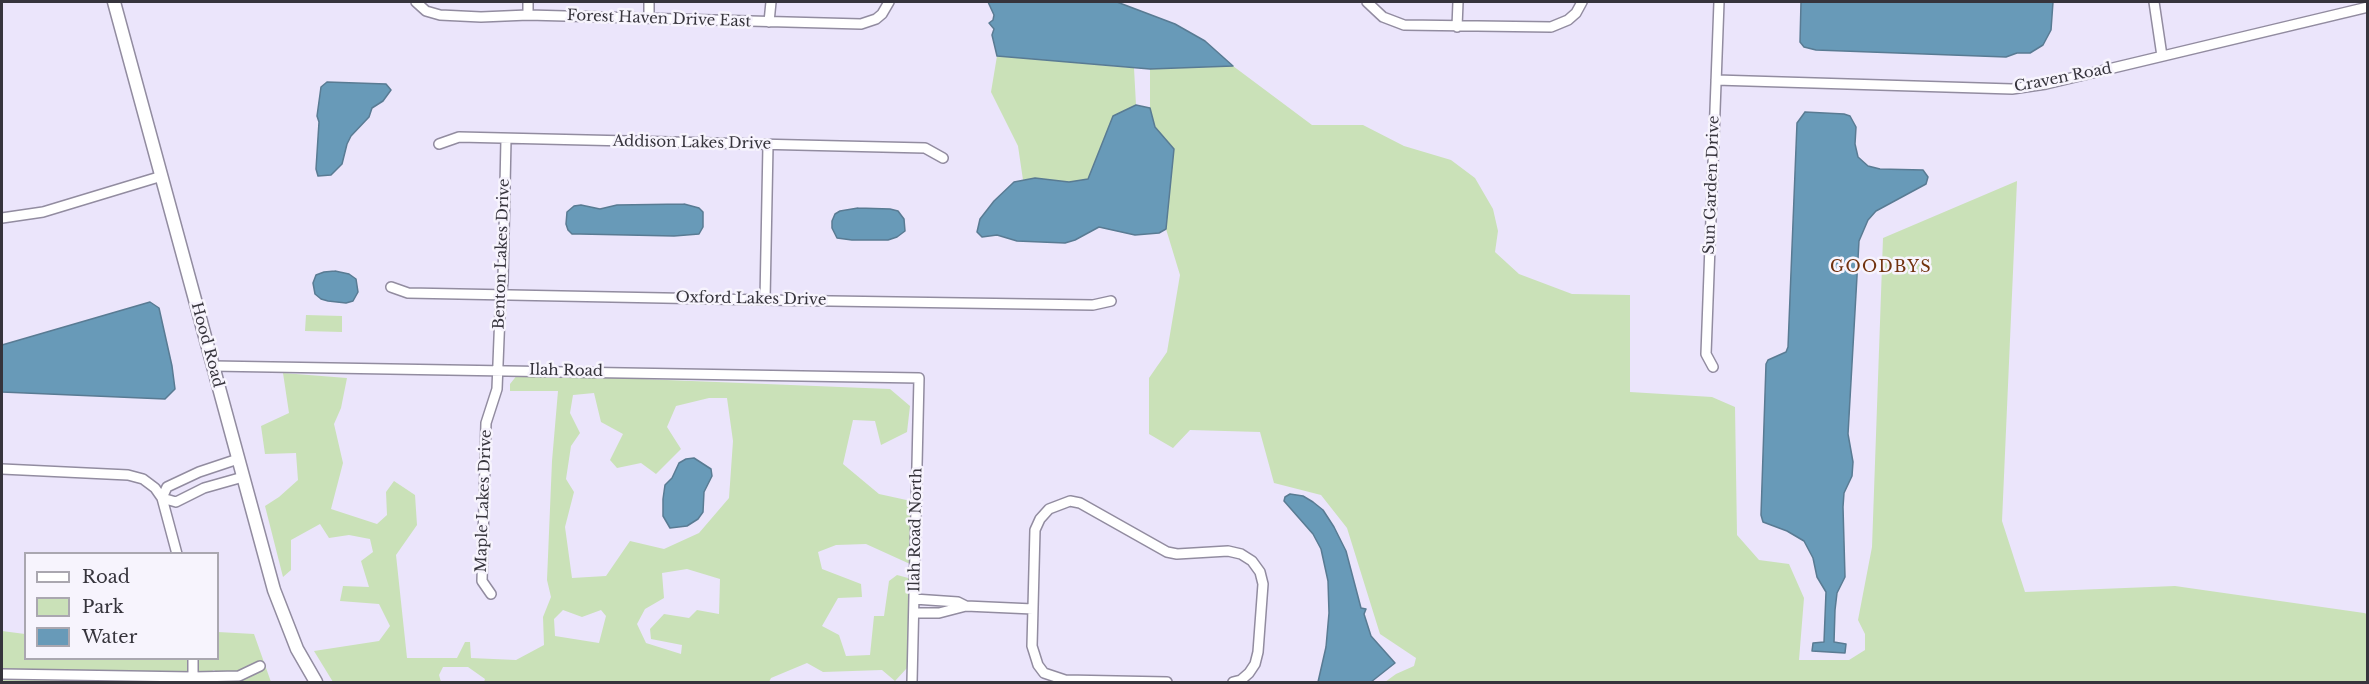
<!DOCTYPE html>
<html>
<head>
<meta charset="utf-8">
<style>
  body { margin:0 }
  #map { position:relative; width:2369px; height:684px; overflow:hidden; background:#ebe5fb; font-family:"Libre Baskerville",serif }
  canvas { display:block }
  .frame { position:absolute; inset:0; border:3px solid #36343c; pointer-events:none }
  .legend { position:absolute; left:24px; top:552px; width:195px; height:108px; box-sizing:border-box; background:#f7f4fd; border:2px solid #aaa7b0; margin:0; padding:8px 10px; list-style:none; font-size:18px; color:#36343c }
  .legend li { display:flex; align-items:center; gap:12px; height:30px }
  .legend b { width:30px; border:2px solid #aaa7b0 }
</style>
</head>
<body>
<div id="map">
<canvas width="2369" height="684"></canvas>
<div class="frame"></div>
<ul class="legend">
<li><b style="height:8px;background:#fff"></b>Road</li>
<li><b style="height:16px;background:#cae1b8"></b>Park</li>
<li><b style="height:16px;background:#689ab8"></b>Water</li>
</ul>
</div>
<script>
const context = document.querySelector('canvas').getContext('2d');
context.lineJoin = 'round';
function paint(path, color) { context.fillStyle = color; context.fill(path, 'evenodd'); }
const poly = rows => new Path2D(rows.map(r => 'M' + r).join(''));
function trace(path, color, width, dash) { context.strokeStyle = color; context.lineWidth = width; context.lineCap = dash ? 'butt' : 'round'; context.setLineDash(dash || []); context.stroke(path); }
function write(font, color, halo, rows, align = 'center') {
  context.font = font + ' "Libre Baskerville",serif'; context.lineWidth = 5; context.setLineDash([]); context.textBaseline = 'middle'; context.strokeStyle = halo; context.fillStyle = color; for (const [text, x, y, turn = 0] of rows) {
    context.save(); context.translate(x, y); context.rotate((+turn || 0) * Math.PI / 180); context.textAlign = isNaN(turn) ? turn : align; if (halo) context.strokeText(text, 0, 0); context.fillText(text, 0, 0); context.restore();
  }
}
paint(poly([
  [997,56,1134,68,1136,105,1113,116,1088,179,1069,182,1035,178,1023,180,1018,146,991,92],
  [1233,66,1312,125,1363,125,1404,146,1451,160,1475,178,1493,209,1498,231,1495,252,1519,274,1572,294,1630,295,1630,392,1712,397,1735,407,1737,535,1759,560,1789,564,1804,598,1799,660,1849,660,1865,650,1865,634,1858,620,1872,547,1883,238,2017,181,2002,521,2025,592,2175,586,2364,613,2367,614,2367,682,1385,682,1396,674,1414,666,1416,658,1380,634,1347,528,1321,495,1274,483,1260,432,1190,430,1173,448,1149,434,1149,378,1167,352,1180,275,1166,229,1174,149,1155,127,1150,108,1150,69],
  [306,315,342,316,342,332,305,331],
  [283,373,347,378,341,408,334,424,343,463,331,509,377,524,387,515,386,492,394,481,415,495,417,525,396,555,407,658,457,658,465,642,470,642,471,658,516,660,544,645,543,617,551,597,547,580,552,461,558,391,510,391,510,384,518,374,890,389,910,406,907,432,881,445,875,421,853,420,843,464,879,494,911,501,910,564,866,544,836,545,818,552,822,569,861,584,862,597,838,598,822,626,839,635,846,656,870,655,874,616,884,616,889,581,897,575,912,579,907,668,895,681,882,670,823,672,807,663,771,678,769,682,484,682,485,679,468,667,443,667,439,675,441,682,333,682,314,651,379,641,390,626,379,604,340,601,343,586,369,587,361,561,373,552,370,539,349,535,329,538,320,524,291,540,291,570,283,577,265,506,279,497,298,480,296,453,265,454,261,426,289,413],
  [594,393,601,422,623,434,610,460,617,468,641,463,656,474,681,449,667,427,676,406,709,398,727,398,733,441,729,498,699,533,664,549,630,541,606,576,572,578,565,527,574,492,566,479,571,446,580,433,570,413,573,395],
  [687,569,720,579,719,614,697,610,689,618,664,614,650,629,651,639,682,645,681,654,646,643,637,624,645,609,664,598,662,573],
  [563,610,582,617,601,610,606,616,599,643,555,636,554,619],
  [2,631,25,634,26,658,218,658,218,632,254,634,271,682,228,682,214,670,194,681,194,682,2,682]
]), '#cae1b8');
const water = poly([
  [988,2,1117,2,1175,24,1205,41,1233,66,1150,69,997,56,992,35,994,29,989,23,993,20,994,15,988,2],
  [1801,2,2053,2,2051,30,2043,45,2030,53,2017,53,2006,57,1816,50,1804,47,1800,42,1801,2],
  [327,82,386,84,391,90,383,101,372,108,369,117,351,136,347,144,342,164,331,175,318,176,316,169,319,122,317,116,321,87,327,82],
  [1136,105,1150,108,1155,127,1174,149,1166,229,1159,233,1135,235,1099,227,1075,240,1065,243,1017,241,997,235,982,237,977,232,980,219,994,201,1014,182,1035,178,1069,182,1088,179,1113,116,1136,105],
  [1805,112,1844,114,1850,116,1856,127,1855,144,1858,157,1868,166,1880,169,1923,170,1928,177,1926,184,1876,211,1868,220,1859,241,1848,434,1853,462,1852,476,1844,493,1843,507,1845,577,1837,593,1835,610,1834,642,1846,644,1845,653,1812,651,1813,643,1824,642,1826,592,1817,577,1813,558,1804,541,1787,531,1763,522,1761,515,1766,364,1768,360,1786,352,1788,347,1797,123,1805,112],
  [684,204,699,208,703,212,703,227,699,234,674,236,580,234,572,234,568,230,566,224,567,212,574,206,581,205,600,209,617,205,684,204],
  [858,208,890,209,898,211,904,219,905,231,897,237,888,240,852,240,837,238,832,228,832,221,835,214,840,211,858,208],
  [335,271,349,274,356,279,358,292,353,301,346,303,328,301,321,299,315,294,313,283,316,275,324,272,335,271],
  [150,302,159,308,172,366,175,389,165,399,2,392,2,345,150,302],
  [694,458,711,469,712,476,704,492,703,512,698,519,687,526,670,528,663,516,663,499,665,485,672,478,679,463,686,459,694,458],
  [1290,494,1303,496,1313,502,1323,510,1334,527,1346,551,1361,608,1366,609,1364,614,1371,636,1395,663,1371,682,1318,682,1326,647,1329,613,1328,581,1321,549,1313,534,1284,501,1285,497,1290,494]
]);
paint(water, '#689ab8');
trace(water, '#597b93', 1.5);
const street = poly([
  [416,2,426,11,440,15,481,17,528,15,861,24,876,19,882,14,889,2],
  [1367,2,1383,17,1404,25,1551,27,1568,20,1576,13,1582,2],
  [2154,2,2162,56],
  [528,15,528,2],
  [649,18,649,2],
  [769,22,771,2],
  [1457,27,1458,2],
  [1716,80,2012,89,2046,84,2368,7],
  [439,144,459,137,925,148,943,158],
  [2,218,43,212,162,176],
  [391,287,408,293,765,300,1093,305,1111,301],
  [765,300,768,145],
  [213,366,919,378,912,682],
  [1713,367,1706,354,1719,2],
  [238,459,199,472,167,487,162,498,176,502,204,488,243,477],
  [2,469,128,475,143,479,155,488,162,498,177,554],
  [491,594,482,581,486,423,497,389,500,313,503,281,506,139],
  [914,599,958,602,966,606],
  [914,613,939,613,966,606,1033,609],
  [2,674,193,677,193,658],
  [193,677,239,676,260,666],
  [1167,682,1065,680,1044,673,1038,665,1032,646,1035,530,1040,519,1049,509,1070,501,1080,503,1167,552,1177,554,1228,551,1241,554,1252,561,1260,572,1263,584,1258,652,1255,664,1249,673,1241,680,1233,682]
]);
const secondary = poly([
  [114,2,274,590,297,649,316,682]
]);
trace(street, '#928ca0', 12);
trace(secondary, '#928ca0', 15);
trace(street, '#fff', 9);
trace(secondary, '#fff', 12);
write('15px', '#36343c', '#f7f4fd', [
  ["Forest Haven Drive East",659,19,2],
  ["Craven Road",2063,78,-11],
  ["Addison Lakes Drive",692,143,1],
  ["Sun Garden Drive",1712,185,-88],
  ["Benton Lakes Drive",502,254,-88],
  ["Oxford Lakes Drive",751,299,1],
  ["Hood Road",207,345,75],
  ["Ilah Road",566,371,1],
  ["Maple Lakes Drive",484,501,-88],
  ["Ilah Road North",916,530,-89]
]);
context.letterSpacing = '1.5px';
write('16px', '#71320e', '#f7f4fd', [
  ["GOODBYS",1881,267]
]);
context.letterSpacing = '0px';
</script>
</body>
</html>
